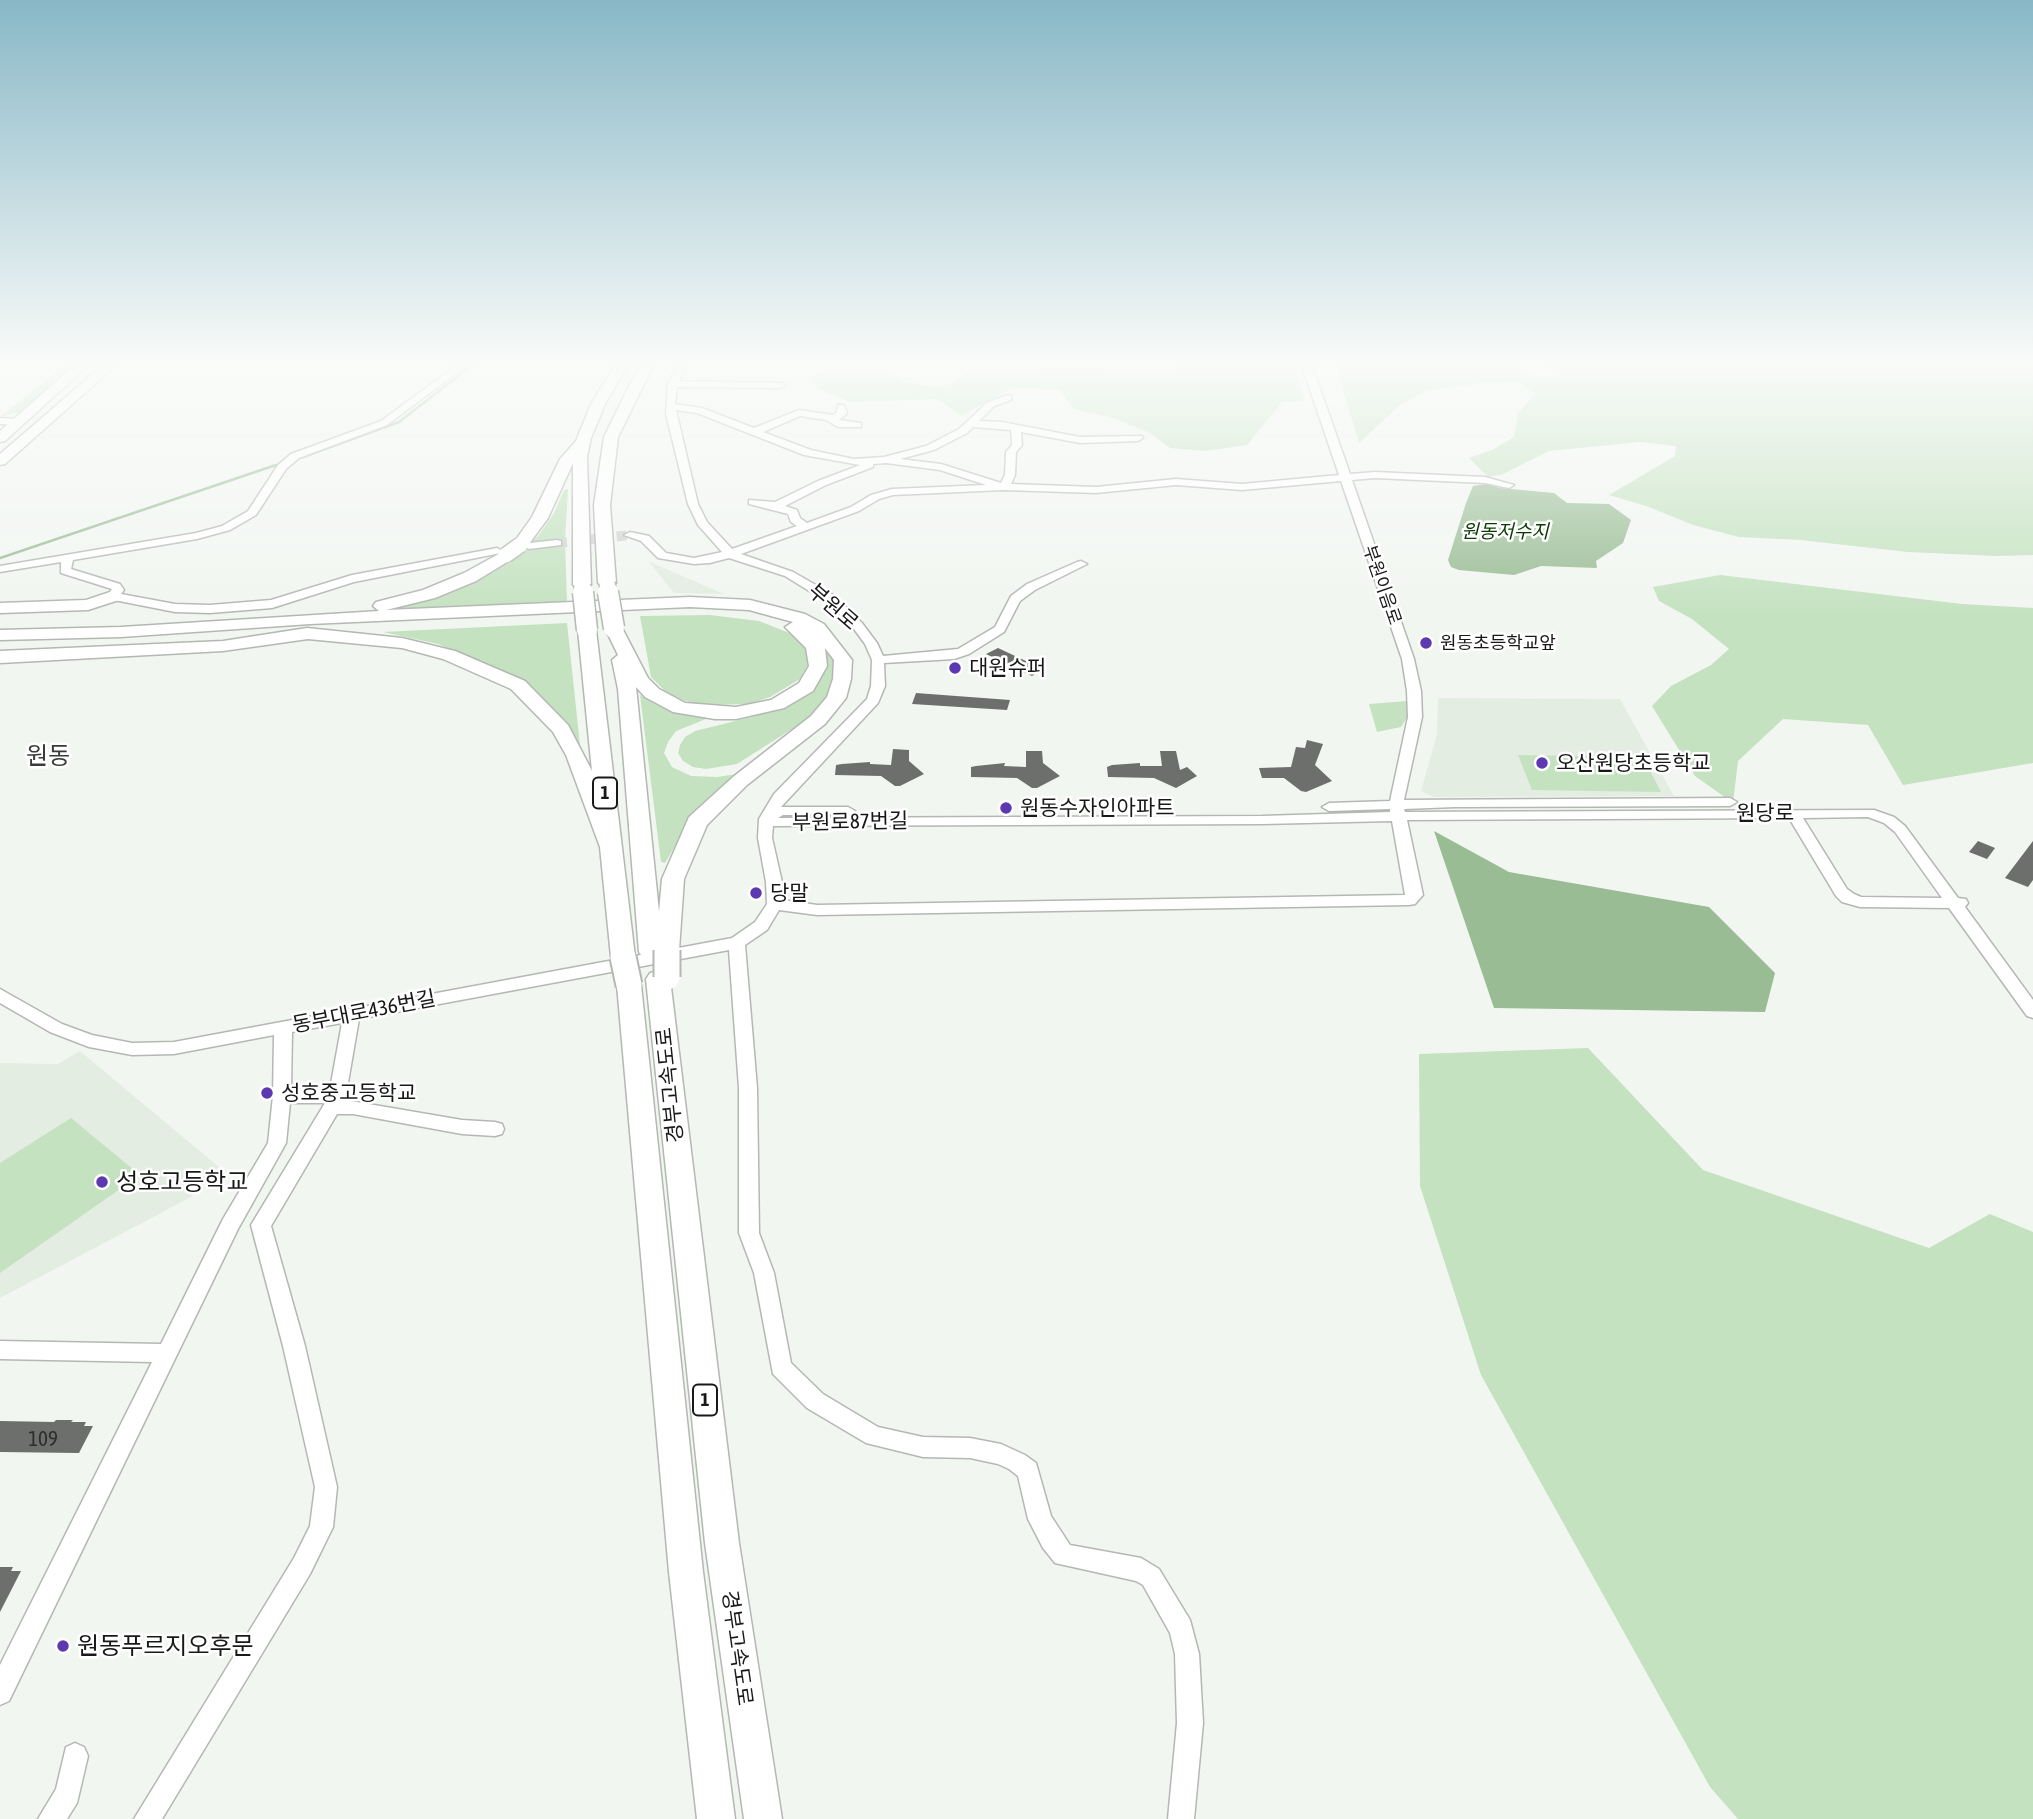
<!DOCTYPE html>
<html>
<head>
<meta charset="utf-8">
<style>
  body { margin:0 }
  canvas { display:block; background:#f2f6f1 }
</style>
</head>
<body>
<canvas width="2033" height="1819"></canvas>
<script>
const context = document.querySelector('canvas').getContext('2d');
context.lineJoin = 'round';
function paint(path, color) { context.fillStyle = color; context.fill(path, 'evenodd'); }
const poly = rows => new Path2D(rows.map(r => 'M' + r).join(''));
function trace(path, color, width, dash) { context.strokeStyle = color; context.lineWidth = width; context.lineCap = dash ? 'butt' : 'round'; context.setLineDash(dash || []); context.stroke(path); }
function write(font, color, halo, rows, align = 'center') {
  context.font = font + ' "Asap Condensed","Noto Sans KR",sans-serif'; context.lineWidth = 5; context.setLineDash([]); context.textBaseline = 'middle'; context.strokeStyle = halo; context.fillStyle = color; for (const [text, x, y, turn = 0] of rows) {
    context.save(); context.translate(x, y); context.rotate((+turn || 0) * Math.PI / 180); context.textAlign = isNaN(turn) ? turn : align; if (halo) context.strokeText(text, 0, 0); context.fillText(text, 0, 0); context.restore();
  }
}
paint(poly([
  [648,561,724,594,674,593],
  [1438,698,1620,699,1674,796,1434,797,1421,791,1437,734],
  [80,1051,219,1167,191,1197,0,1298,0,1063,58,1064]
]), '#e4ede2');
paint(poly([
  [72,360,83,360,19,412,0,417],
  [1147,360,1293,360,1304,401,1282,402,1247,445,1205,451,1170,448,1150,433,1113,418,1074,409,1059,389,1012,388,961,416,938,399,850,402,819,389,810,376,831,371,884,371,906,382,935,387,953,383,965,373,1076,369,1170,373,1185,365],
  [1334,360,1511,360,1534,377,1556,375,1542,360,2026,360,2033,362,2033,555,1997,556,1908,552,1800,540,1739,537,1693,525,1649,507,1609,495,1675,456,1676,446,1640,442,1549,451,1503,474,1488,477,1469,458,1492,450,1514,437,1518,413,1535,394,1520,382,1480,383,1426,391,1400,405,1359,443],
  [568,489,565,541,567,603,381,611,523,550,539,535,554,513,564,490],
  [1720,575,1962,604,2033,608,2033,763,1903,785,1868,725,1783,719,1738,761,1733,803,1695,776,1652,706,1671,686,1711,665,1729,649,1692,619,1659,601,1653,587],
  [710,615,759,621,792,634,802,643,810,660,800,679,770,697,749,704,704,705,685,701,667,693,651,677,640,616],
  [567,623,580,745,565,720,539,695,503,671,438,644,383,632],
  [824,648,828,649,838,666,834,685,814,715,737,764,706,769,693,767,683,761,678,753,680,745,685,737,695,731,780,710,800,697,814,686,825,669],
  [640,695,665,708,711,717,676,731,668,742,664,753,672,767,691,776,717,777,737,774,696,812,665,863,661,862],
  [1407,701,1408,716,1401,727,1377,732,1369,704],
  [1518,755,1643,757,1661,792,1532,790],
  [1588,1048,1703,1170,1929,1248,1990,1214,2033,1232,2033,1819,1738,1819,1710,1787,1481,1375,1420,1186,1419,1054],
  [71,1118,140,1175,0,1273,0,1163]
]), '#c4e2c0');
paint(poly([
  [1486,484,1500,488,1554,493,1567,503,1609,504,1631,520,1623,543,1596,561,1597,568,1541,566,1514,575,1459,570,1451,567,1448,560,1466,503,1473,486],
  [1434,831,1509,872,1709,907,1775,973,1765,1012,1494,1008]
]), '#99bc94');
trace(poly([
  [303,457,399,422,479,360],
  [0,558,276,465]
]), '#99bc94', 2.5);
paint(poly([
  [998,648,1043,669,1032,676,986,654],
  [916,693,1010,700,1007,710,912,704],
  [1307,740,1323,744,1315,765,1332,781,1306,792,1301,791,1284,778,1262,778,1259,768,1291,767,1296,747,1305,748],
  [893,749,909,750,909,761,924,774,900,786,895,786,881,776,835,775,836,765,842,764,870,762,870,764,891,765],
  [1026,751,1042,751,1043,763,1060,776,1037,788,1032,788,1017,778,971,777,971,767,976,766,1005,763,1004,766,1026,767],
  [1160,751,1176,751,1180,770,1187,767,1197,776,1176,788,1154,778,1108,777,1107,767,1112,765,1140,763,1140,766,1162,766],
  [1978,841,1995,848,1987,859,1969,852],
  [2033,841,2033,880,2028,887,2005,878],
  [56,1420,73,1420,71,1422,86,1422,84,1426,93,1426,79,1453,0,1452,0,1421,54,1422],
  [0,1567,13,1567,11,1571,21,1571,0,1612]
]), '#6c6f6b');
trace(poly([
  [557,543,630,535]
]), '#d1d5d0', 10, [10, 5]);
const minor = poly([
  [464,360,474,360,387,425,299,458,286,469,256,515,230,530,197,539,73,560,71,569,120,584,124,590,121,594,175,604,210,605,271,600,352,575,497,548,503,551,501,553,354,582,272,608,210,613,175,612,109,599,107,596,112,589,61,573,61,562,0,572,0,566,196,533,222,526,248,511,278,465,291,454,381,421,464,360],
  [679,360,688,360,679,381,783,383,785,385,780,388,677,387,675,404,702,408,754,428,799,410,833,415,837,412,838,405,844,405,847,413,839,420,861,423,861,427,838,427,826,420,800,416,763,432,811,450,854,459,884,457,926,446,959,429,988,402,1008,395,1011,396,1011,400,994,406,979,421,1002,422,1080,437,1142,436,1143,438,1138,441,1080,443,1021,432,1022,445,1016,452,1015,475,1011,484,1096,487,1176,479,1242,484,1339,475,1300,360,1310,360,1350,474,1375,472,1485,477,1514,485,1509,488,1485,483,1375,478,1352,480,1414,659,1421,691,1422,717,1404,800,1730,798,1737,802,1730,806,1455,807,1404,809,1405,812,1874,810,1894,817,1905,826,1958,898,1966,899,1968,903,1965,907,2033,1000,2033,1018,2027,1016,1949,908,1860,907,1842,902,1836,896,1789,818,1407,820,1423,895,1415,904,1409,905,817,915,779,910,767,930,745,945,757,1088,759,1233,774,1273,791,1363,823,1394,878,1427,923,1437,970,1438,1001,1444,1025,1455,1036,1463,1051,1516,1070,1545,1141,1558,1159,1569,1190,1620,1199,1654,1203,1723,1194,1819,1168,1819,1177,1723,1175,1654,1170,1633,1143,1585,1136,1581,1055,1563,1043,1548,1028,1519,1018,1476,1009,1469,998,1464,970,1458,923,1457,866,1443,807,1408,773,1374,754,1273,739,1233,739,1088,729,950,359,1019,345,1100,462,1120,495,1122,502,1124,504,1129,502,1134,495,1136,462,1134,353,1114,337,1114,271,1226,305,1346,337,1487,333,1527,310,1574,162,1819,134,1819,294,1558,310,1526,315,1487,283,1346,251,1225,325,1103,290,1103,286,1143,238,1229,9,1701,0,1705,0,1665,152,1362,0,1359,0,1341,161,1344,223,1219,268,1143,273,1096,274,1035,174,1054,132,1055,89,1047,50,1032,0,1003,0,989,62,1024,92,1035,132,1043,174,1042,732,938,755,922,767,904,766,882,758,838,759,819,774,794,867,699,871,686,872,660,865,644,854,629,827,602,785,576,729,558,710,563,694,564,658,558,641,541,624,535,630,532,649,536,666,553,694,558,722,552,698,525,688,504,666,414,668,384,679,360],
  [676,410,697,413,804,455,860,465,818,481,775,502,749,500,749,504,788,514,791,522,797,526,732,549,707,522,698,504,676,410],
  [973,427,1011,430,1012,445,1006,452,1005,475,1001,483,941,464,900,459,934,450,967,433,973,427],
  [886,463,940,470,986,485,892,489,871,495,851,507,807,523,800,518,797,510,785,506,826,485,873,467,873,464,886,463],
  [1341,481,1402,659,1407,691,1408,717,1390,801,1329,803,1322,807,1329,811,1390,809,1390,812,1262,816,778,818,783,815,853,814,855,811,848,807,781,807,878,703,885,686,884,663,954,659,969,654,1004,632,1020,601,1035,590,1087,564,1081,561,1077,562,1027,584,1011,596,995,627,958,649,883,656,877,643,862,623,835,596,793,572,741,554,859,511,879,499,893,495,1004,490,1096,493,1176,485,1242,490,1341,481],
  [1868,817,1884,823,1895,832,1942,898,1861,897,1854,894,1847,889,1803,818,1868,817],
  [1392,821,1405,895,817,905,783,900,782,882,772,838,773,826,1262,824,1392,821],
  [342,1023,330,1089,291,1089,292,1032,342,1023],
  [0,418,18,419,23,422,18,425,0,424,0,418],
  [557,540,561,541,561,545,529,549,523,546,529,543,557,540],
  [75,1743,84,1747,88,1756,77,1803,67,1819,38,1819,56,1789,66,1747,75,1743]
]);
const major = poly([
  [81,360,94,360,5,441,0,442,0,431,81,360],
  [109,360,122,360,5,464,0,465,0,454,109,360]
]);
const highway = poly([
  [618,360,631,360,605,404,591,438,587,456,591,585,582,590,573,585,573,463,548,518,526,548,514,548,512,545,532,517,560,459,576,441,591,404,618,360],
  [642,360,656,360,618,437,610,505,616,583,607,588,598,583,594,505,604,437,642,360],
  [506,550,512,551,514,555,512,559,476,581,435,598,386,610,690,597,750,600,805,614,824,624,852,660,851,679,846,698,825,724,747,785,707,825,684,879,679,950,675,956,660,956,651,960,643,958,639,952,618,689,612,660,618,655,605,628,614,623,620,624,648,678,659,689,685,703,736,707,771,700,799,683,809,666,806,648,785,627,793,622,749,610,690,607,310,624,121,637,0,640,0,630,121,627,379,611,373,606,376,602,423,590,464,573,506,550],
  [825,648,834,660,833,679,827,697,811,716,733,777,689,817,662,879,659,912,636,687,645,697,673,712,715,719,736,719,784,708,813,691,827,666,825,648],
  [113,591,119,592,122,596,119,600,88,610,0,613,0,603,86,600,113,591],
  [587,625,596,630,635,957,631,963,623,965,615,963,611,957,600,847,566,755,553,732,511,689,443,659,402,648,308,639,223,651,0,663,0,651,223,641,307,628,402,638,455,651,525,681,568,725,592,771,578,630,587,625],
  [658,971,666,973,670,979,739,1543,782,1819,744,1819,705,1543,646,979,650,973,658,971],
  [629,977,638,979,641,985,703,1572,735,1819,697,1819,669,1572,617,985,620,979,629,977]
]);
trace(minor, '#b4b8b3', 3);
trace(major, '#b4b8b3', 3);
trace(highway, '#b4b8b3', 3);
paint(minor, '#fff');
paint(major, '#fff');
paint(highway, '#fff');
const highwayBridgeFar2 = poly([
  [506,555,520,545],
  [607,583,609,594],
  [582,585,583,594]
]);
const highwayBridgeFar1 = poly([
  [583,592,587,630],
  [608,592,614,628]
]);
const highwayBridge = poly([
  [667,950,667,977],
  [623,957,629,985]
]);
trace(highwayBridgeFar2, '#b4b8b3', 18, []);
trace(highwayBridgeFar1, '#b4b8b3', 23, []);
trace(highwayBridge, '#b4b8b3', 29, []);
trace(highwayBridgeFar2, '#fff', 15);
trace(highwayBridgeFar1, '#fff', 20);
trace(highwayBridge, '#fff', 25);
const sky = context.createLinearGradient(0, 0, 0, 615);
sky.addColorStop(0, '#88b7c6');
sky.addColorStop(0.59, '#f9fbf9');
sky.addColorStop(1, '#f9fbf900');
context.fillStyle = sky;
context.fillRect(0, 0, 2033, 615);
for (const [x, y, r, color] of [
  [1426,643,7,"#5d39b1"],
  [955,668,7,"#5d39b1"],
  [1542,763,7,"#5d39b1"],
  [1006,808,7,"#5d39b1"],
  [756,893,7,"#5d39b1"],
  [267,1093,7,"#5d39b1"],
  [102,1182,7,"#5d39b1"],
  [63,1646,7,"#5d39b1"]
]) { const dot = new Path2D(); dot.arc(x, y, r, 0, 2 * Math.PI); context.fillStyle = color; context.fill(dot); trace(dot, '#fff', 2.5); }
write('18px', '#171817', '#fff', [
  ["부원이음로",1382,585,71]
]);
write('18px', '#171817', '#fff', [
  ["원동초등학교앞",1440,643]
], 'left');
write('italic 19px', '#093a03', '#fff', [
  ["원동저수지",1505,532]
]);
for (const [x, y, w] of [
  [605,793,24],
  [705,1400,24]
]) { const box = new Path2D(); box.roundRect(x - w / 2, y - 15.5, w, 31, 5); context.fillStyle = '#fff'; context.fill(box); trace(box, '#171817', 2); }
write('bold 19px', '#171817', null, [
  ["1",605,793],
  ["1",705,1400]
]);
write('21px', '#171817', '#fff', [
  ["부원로",833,607,41],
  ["원당로",1765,813],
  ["부원로87번길",850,822,-1],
  ["동부대로436번길",364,1012,-11],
  ["경부고속도로",670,1085,-96],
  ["경부고속도로",737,1648,82]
]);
write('21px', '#171817', '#fff', [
  ["대원슈퍼",969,668],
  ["오산원당초등학교",1556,763],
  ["원동수자인아파트",1020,808],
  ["당말",770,893],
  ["성호중고등학교",281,1093]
], 'left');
write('21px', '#2c2e2c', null, [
  ["109",43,1439]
]);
write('24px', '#383b38', '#fff', [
  ["원동",48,756]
]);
write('24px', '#171817', '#fff', [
  ["성호고등학교",116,1182],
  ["원동푸르지오후문",77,1646]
], 'left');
</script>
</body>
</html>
